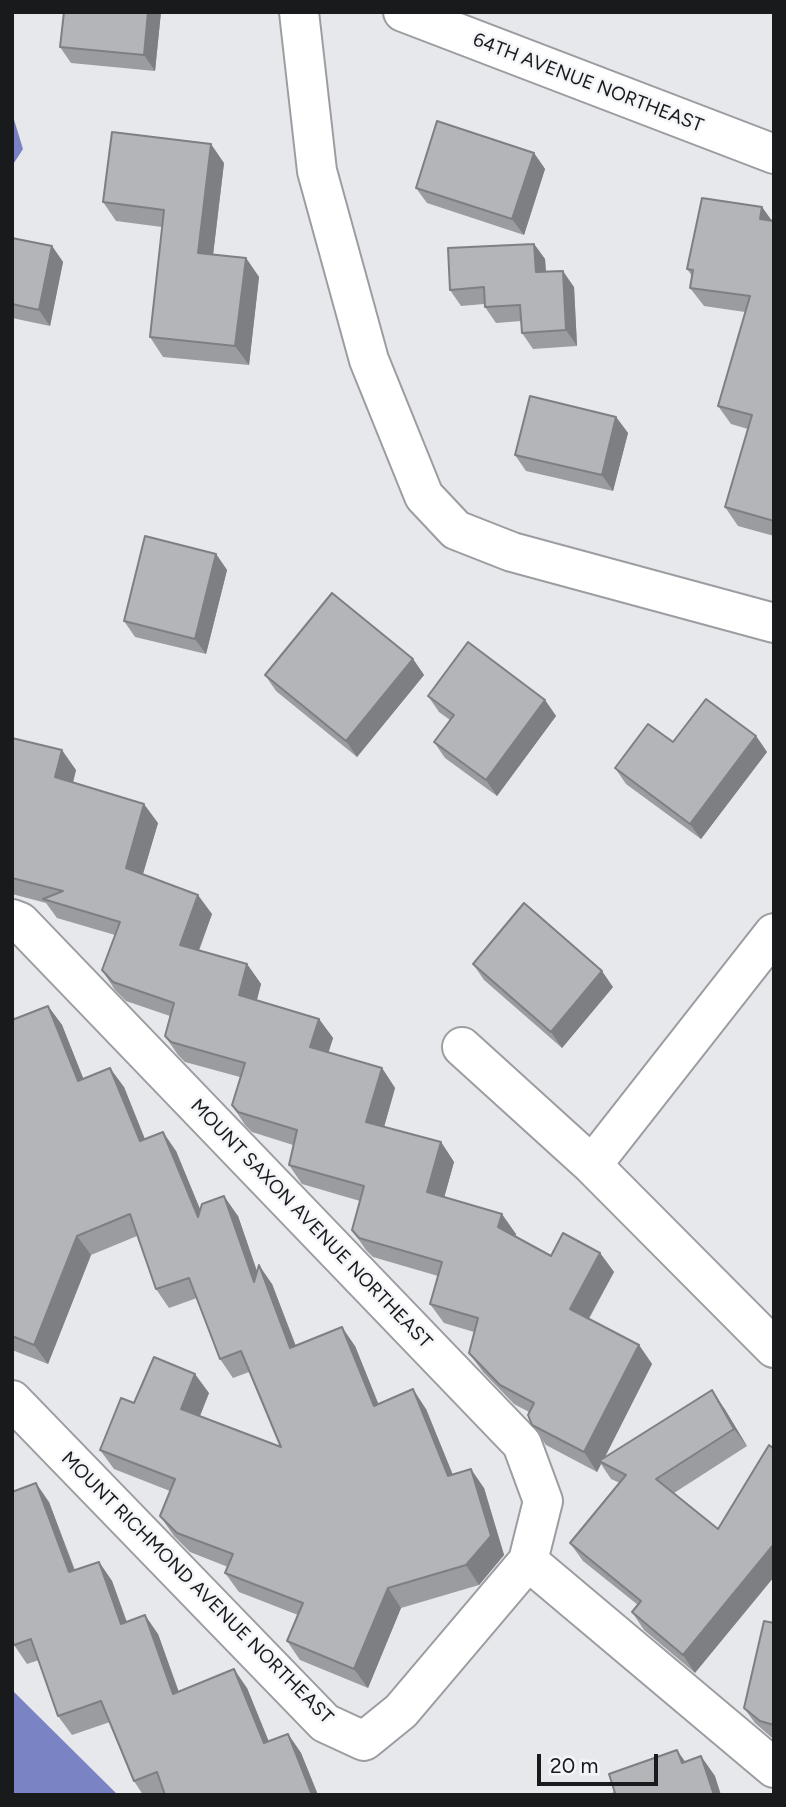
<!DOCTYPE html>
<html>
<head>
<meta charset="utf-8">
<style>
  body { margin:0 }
  #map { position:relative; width:786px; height:1807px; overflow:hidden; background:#e7e8ec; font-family:Figtree,sans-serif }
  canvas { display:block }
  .frame { position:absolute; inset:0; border:14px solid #191a1b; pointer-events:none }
  .scale { position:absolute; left:537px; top:1754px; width:121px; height:32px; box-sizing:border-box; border:4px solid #191a1b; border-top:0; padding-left:9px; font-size:21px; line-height:24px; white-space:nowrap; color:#191a1b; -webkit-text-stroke:5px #f4f5f9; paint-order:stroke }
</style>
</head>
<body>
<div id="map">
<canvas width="786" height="1807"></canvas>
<div class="frame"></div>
<div class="scale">20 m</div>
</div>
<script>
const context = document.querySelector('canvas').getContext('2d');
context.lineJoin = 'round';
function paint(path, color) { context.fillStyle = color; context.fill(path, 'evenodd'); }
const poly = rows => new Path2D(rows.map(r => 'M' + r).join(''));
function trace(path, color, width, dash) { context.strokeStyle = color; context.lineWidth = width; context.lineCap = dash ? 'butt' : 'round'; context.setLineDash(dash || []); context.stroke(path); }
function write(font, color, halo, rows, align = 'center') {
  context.font = font + ' Figtree,sans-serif'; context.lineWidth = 5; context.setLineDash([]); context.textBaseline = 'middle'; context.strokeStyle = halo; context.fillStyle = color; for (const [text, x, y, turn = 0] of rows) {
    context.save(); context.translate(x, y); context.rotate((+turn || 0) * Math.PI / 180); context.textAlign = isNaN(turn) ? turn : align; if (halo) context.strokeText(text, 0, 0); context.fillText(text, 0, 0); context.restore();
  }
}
paint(poly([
  [12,113,23,149,12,166],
  [12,1690,118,1795,12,1795]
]), '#7a84c4');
const minor = poly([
  [299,12,317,171,369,360,424,496,456,530,512,552,774,623],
  [403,12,774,154],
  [12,919,20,922,522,1444,543,1501,528,1561,401,1711,364,1741,325,1723,12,1400],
  [462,1047,592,1165,774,1348],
  [592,1165,774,933],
  [528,1561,774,1768]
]);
trace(minor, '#9c9da1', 42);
trace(minor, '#fff', 38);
paint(poly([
  [64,12,161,12,155,71,71,63,60,47],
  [534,153,545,169,524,235,427,203,416,188],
  [224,163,213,255,246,258,259,277,249,365,163,357,150,337,162,227,116,221,103,202],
  [762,207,772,221,774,221,774,536,738,526,725,507,748,429,731,424,718,406,745,312,704,306,690,288,692,276,687,269],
  [12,238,52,246,63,262,50,326,12,318],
  [534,244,545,259,546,272,574,287,577,346,533,349,522,333,521,321,496,323,485,307,484,304,461,306,450,290],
  [616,417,628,433,613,491,526,471,515,455],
  [216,554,227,570,206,654,135,637,124,621],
  [413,659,424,675,357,757,276,691,265,675],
  [428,696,545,700,556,716,497,796,445,758,434,742,450,720,439,712],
  [756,736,767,752,701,839,626,784,615,768],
  [12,738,76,770,73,783,158,823,143,874,212,914,199,951,247,964,261,984,257,1000,319,1019,333,1038,328,1053,382,1068,395,1088,384,1127,441,1142,454,1162,444,1198,516,1234,515,1236,551,1256,600,1253,614,1272,589,1319,639,1345,652,1364,604,1458,724,1408,747,1446,674,1493,695,1673,644,1630,632,1612,638,1605,583,1561,570,1543,620,1483,611,1479,601,1464,597,1472,546,1445,532,1425,529,1412,514,1404,483,1372,469,1353,474,1332,444,1323,430,1304,438,1276,373,1257,366,1250,352,1230,360,1201,302,1184,289,1165,293,1145,252,1132,245,1125,232,1105,240,1077,185,1062,178,1055,165,1036,170,1016,126,1001,115,990,102,970,115,935,57,918,46,903,12,894],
  [473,964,613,987,562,1048,484,980],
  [48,1006,62,1025,83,1079,124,1087,145,1139,176,1151,200,1209,238,1216,257,1271,272,1284,296,1346,355,1346,378,1404,426,1409,453,1475,484,1488,504,1555,479,1585,401,1608,368,1688,300,1660,287,1641,298,1615,239,1592,225,1573,228,1567,190,1552,174,1536,160,1516,170,1491,114,1469,100,1450,134,1403,209,1393,200,1416,281,1447,249,1372,233,1378,220,1359,197,1298,169,1308,156,1289,137,1236,91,1255,48,1364,12,1350,12,1011,15,1019],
  [49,1502,75,1570,99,1562,112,1581,127,1622,158,1634,179,1692,247,1688,269,1742,288,1734,301,1753,318,1795,165,1795,165,1793,161,1795,143,1795,134,1781,110,1722,72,1735,58,1716,39,1660,27,1664,14,1645],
  [774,1623,774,1738,771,1737,755,1723,744,1708]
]), '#9b9c9f');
paint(poly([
  [148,12,161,12,155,71,144,55],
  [211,144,224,163,211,272,198,253],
  [534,153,545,169,524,235,512,219],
  [762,207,774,224,760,219],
  [534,244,545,259,547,288,536,272],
  [52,246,63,262,50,326,39,310],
  [246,258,259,277,249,365,235,346],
  [563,271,574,287,577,346,566,330],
  [616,417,628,433,613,491,602,475],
  [216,554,227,570,206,654,195,639],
  [413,659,424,675,357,757,346,741],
  [545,700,556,716,497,796,486,780],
  [756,736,767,752,701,839,690,824],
  [62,750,76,770,69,797,55,777],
  [144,804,158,823,139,887,126,868],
  [198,895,212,914,193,965,180,945],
  [247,964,261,984,253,1014,239,995],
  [602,971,613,987,562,1048,551,1032],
  [48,1006,62,1025,92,1100,78,1081],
  [319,1019,333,1038,324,1067,310,1047],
  [110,1068,124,1087,153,1160,140,1141],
  [382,1068,395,1088,380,1141,366,1122],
  [163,1132,176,1151,211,1236,198,1217],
  [441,1142,454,1162,440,1212,427,1192],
  [224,1196,238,1216,267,1301,254,1282],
  [502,1214,516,1234,512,1247,498,1227],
  [77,1236,91,1255,48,1364,34,1345],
  [600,1253,614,1272,583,1328,570,1309],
  [259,1265,272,1284,304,1368,290,1348],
  [342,1327,355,1346,387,1425,374,1406],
  [639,1345,652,1364,602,1463,599,1461,601,1464,597,1472,584,1452],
  [195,1374,209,1393,195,1428,181,1409],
  [413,1389,426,1409,461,1495,448,1476],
  [712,1390,724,1408,747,1446,734,1429],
  [471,1469,484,1488,504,1555,479,1585,466,1565],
  [36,1483,49,1502,82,1591,69,1572],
  [774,1544,774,1577,695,1673,683,1655],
  [99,1562,112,1581,134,1643,121,1624],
  [388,1588,401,1608,368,1688,354,1669],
  [145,1615,158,1634,186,1713,173,1694],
  [234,1669,247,1688,277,1762,264,1743],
  [288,1734,301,1753,318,1795,312,1795],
  [677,1750,691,1770,682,1763],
  [701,1756,715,1776,721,1795,714,1795]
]), '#7e7f82');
const building = poly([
  [64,12,148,12,144,55,60,47,64,12],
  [437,121,534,153,512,219,416,188,437,121],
  [112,132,211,144,198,253,246,258,235,346,150,337,164,210,103,202,112,132],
  [702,198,762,207,760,219,774,221,774,521,725,507,752,415,718,406,750,296,690,288,693,270,687,269,702,198],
  [12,238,52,246,39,310,12,304,12,238],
  [534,244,536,272,563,271,566,330,522,333,520,305,485,307,484,287,450,290,448,248,534,244],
  [530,396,616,417,602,475,515,455,530,396],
  [145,536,216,554,195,639,124,621,145,536],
  [332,593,413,659,346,741,265,675,332,593],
  [468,642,545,700,486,780,434,742,454,715,428,696,468,642],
  [706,699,756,736,690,824,615,768,648,724,673,742,706,699],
  [12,738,62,750,55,777,144,804,126,868,198,895,180,945,247,964,239,995,319,1019,310,1047,382,1068,366,1122,441,1142,427,1192,502,1214,498,1227,551,1256,563,1233,600,1253,570,1309,639,1345,584,1452,532,1425,528,1415,534,1403,500,1385,469,1353,478,1318,430,1304,442,1262,359,1238,352,1230,364,1186,289,1165,297,1130,238,1112,232,1105,245,1063,171,1042,165,1036,174,1003,113,982,102,970,120,922,43,899,63,891,12,878,12,738],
  [524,903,602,971,551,1032,473,964,524,903],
  [48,1006,78,1081,110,1068,140,1141,163,1132,198,1217,202,1204,224,1196,254,1282,259,1265,290,1348,342,1327,374,1406,413,1389,448,1476,471,1469,491,1536,466,1565,388,1588,354,1669,287,1641,303,1603,225,1573,233,1554,177,1533,160,1516,175,1479,100,1450,121,1398,134,1403,154,1357,195,1374,181,1409,281,1447,241,1351,220,1359,189,1278,156,1289,130,1214,77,1236,34,1345,12,1336,12,1020,48,1006],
  [712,1390,734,1429,656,1479,718,1529,769,1445,774,1449,774,1544,683,1655,632,1612,641,1601,570,1543,626,1475,599,1461,712,1390],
  [36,1483,69,1572,99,1562,121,1624,145,1615,173,1694,234,1669,264,1743,288,1734,312,1795,165,1795,157,1772,134,1781,101,1701,58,1716,31,1639,14,1645,12,1641,12,1492,36,1483],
  [764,1621,774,1623,774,1725,760,1721,744,1708,764,1621],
  [677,1750,682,1763,701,1756,714,1795,609,1795,615,1793,609,1774,677,1750]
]);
paint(building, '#b4b5b9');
trace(building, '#7e7f82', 2);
write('19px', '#191a1b', '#f4f5f9', [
  ["64TH AVENUE NORTHEAST",588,83,21],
  ["MOUNT SAXON AVENUE NORTHEAST",311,1224,46],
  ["MOUNT RICHMOND AVENUE NORTHEAST",197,1588,45]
]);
</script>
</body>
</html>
